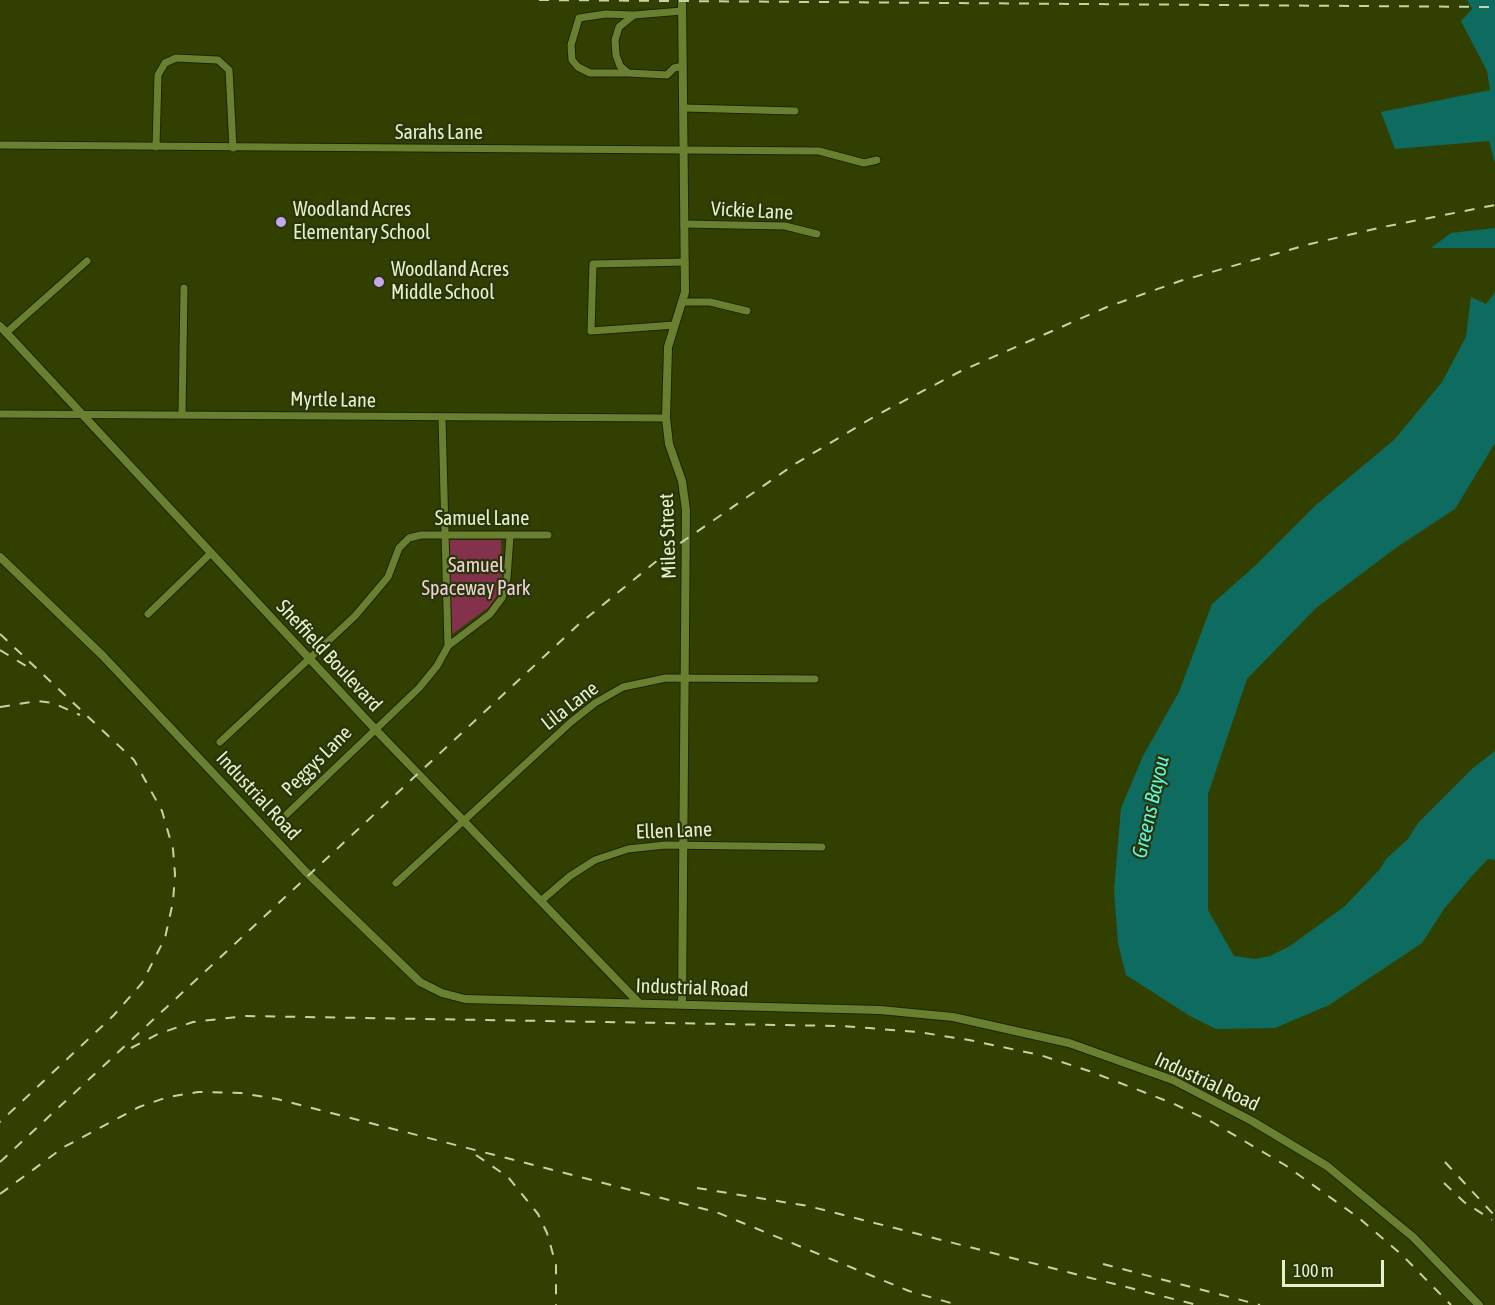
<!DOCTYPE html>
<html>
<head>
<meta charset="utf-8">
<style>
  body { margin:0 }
  #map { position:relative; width:1495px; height:1305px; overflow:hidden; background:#314000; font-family:"Asap Condensed",sans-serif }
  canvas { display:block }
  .scale { position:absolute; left:1282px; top:1260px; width:102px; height:27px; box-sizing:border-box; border:3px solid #e4f1ca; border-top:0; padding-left:8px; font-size:18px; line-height:21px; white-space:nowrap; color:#e4f1ca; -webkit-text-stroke:4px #29340a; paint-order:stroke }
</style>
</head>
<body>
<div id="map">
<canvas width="1495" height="1305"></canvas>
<div class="scale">100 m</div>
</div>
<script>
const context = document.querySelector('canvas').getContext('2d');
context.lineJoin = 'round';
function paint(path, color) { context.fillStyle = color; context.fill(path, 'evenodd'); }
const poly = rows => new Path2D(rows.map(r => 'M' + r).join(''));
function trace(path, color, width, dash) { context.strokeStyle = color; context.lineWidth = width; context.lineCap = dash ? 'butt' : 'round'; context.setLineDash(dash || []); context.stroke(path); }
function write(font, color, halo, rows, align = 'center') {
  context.font = font + ' "Asap Condensed",sans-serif'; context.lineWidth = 4.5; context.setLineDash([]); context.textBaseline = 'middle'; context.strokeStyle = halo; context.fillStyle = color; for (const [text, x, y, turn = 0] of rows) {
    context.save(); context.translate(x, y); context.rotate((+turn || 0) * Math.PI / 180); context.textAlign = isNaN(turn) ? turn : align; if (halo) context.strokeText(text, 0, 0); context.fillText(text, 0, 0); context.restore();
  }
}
paint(poly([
  [449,540,501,540,502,582,497,596,489,607,451,635]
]), '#84324c');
paint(poly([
  [1467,0,1495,0,1495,163,1489,141,1395,149,1381,112,1490,90,1487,71,1461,21,1472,9],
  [1495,228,1495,248,1431,248,1451,233],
  [1495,292,1495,443,1455,509,1397,547,1316,608,1247,679,1208,794,1208,910,1234,956,1255,959,1270,956,1290,946,1345,906,1380,869,1386,859,1408,839,1418,823,1473,768,1495,751,1495,860,1488,859,1470,878,1444,909,1422,943,1329,1005,1275,1028,1216,1029,1190,1016,1126,975,1118,943,1114,890,1121,808,1143,756,1179,692,1212,604,1256,565,1317,504,1395,439,1442,382,1466,337,1471,297,1486,304]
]), '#0e6b60');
const minor = poly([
  [682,11,634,15,619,27,615,40,616,55,620,66,628,73,667,75,674,68,683,66],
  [628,73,590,73,578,67,572,60,571,45,579,18,606,14,634,15],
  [684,108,795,111],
  [0,145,819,151,864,163,877,160],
  [156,147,158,75,165,63,176,58,218,60,229,70,233,148],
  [684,224,785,226,817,234],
  [684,302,710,302,747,311],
  [675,325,591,331,593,264,685,262],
  [6,333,87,261],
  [0,414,666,418],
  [182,414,184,288],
  [442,418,448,646],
  [148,614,210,554],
  [220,742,355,616,388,577,399,548,409,538,421,535,548,535],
  [287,814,419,688,437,666,448,646,490,614,502,598,507,578,510,536],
  [396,883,571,722,595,703,623,687,666,678,815,679],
  [542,900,570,876,595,860,628,849,665,845,822,847]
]);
const tertiary = poly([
  [0,326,374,728,639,1003],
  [0,557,103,656,305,871,420,982,442,993,465,999,880,1010,953,1017,1069,1043,1173,1080,1252,1121,1327,1166,1413,1237,1479,1305],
  [682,1004,686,510,682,481,669,444,666,418,668,347,685,292,682,0]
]);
trace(minor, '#1b2500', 9);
trace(tertiary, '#1b2500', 10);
trace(minor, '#6a8031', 7);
trace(tertiary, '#6a8031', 8);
trace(poly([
  [539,0,1495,7],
  [0,634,134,760,162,811,173,849,175,874,173,902,165,938,142,983,114,1015,0,1122],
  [0,650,26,666],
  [0,707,37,701,53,703,80,715],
  [131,1048,158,1034,193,1022,246,1016,842,1026,918,1032,969,1040,1040,1055,1089,1071,1172,1103,1212,1122,1285,1165,1359,1218,1402,1255,1451,1305],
  [476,1155,508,1177,538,1214,547,1233,556,1265,556,1305],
  [0,1162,578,625,669,551,795,464,877,415,961,371,1107,307,1180,281,1310,244,1383,227,1495,205],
  [1445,1162,1495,1216],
  [1444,1183,1464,1202,1492,1220],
  [697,1188,808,1206,1197,1305],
  [0,1194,64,1147,139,1107,168,1097,198,1092,241,1093,277,1099,716,1212,909,1291,958,1305],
  [1103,1264,1260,1305]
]), '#c6d3a8', 2, [10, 10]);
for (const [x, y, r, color] of [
  [281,222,6,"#c5a6f1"],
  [379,282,6,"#c5a6f1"]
]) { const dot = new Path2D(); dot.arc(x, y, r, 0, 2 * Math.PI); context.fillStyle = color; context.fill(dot); trace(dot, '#29340a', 2); }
write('20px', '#e4f1ca', '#29340a', [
  ["Sarahs Lane",439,133],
  ["Vickie Lane",752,211,3],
  ["Myrtle Lane",333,400,1],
  ["Samuel Lane",482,519],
  ["Miles Street",668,536,-92],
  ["Sheffield Boulevard",329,656,47],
  ["Lila Lane",570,706,-38],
  ["Peggys Lane",317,761,-45],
  ["Industrial Road",258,796,47],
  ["Ellen Lane",674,831,-2],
  ["Industrial Road",692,988,2],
  ["Industrial Road",1207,1082,25]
]);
write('20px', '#e4f1ca', '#29340a', [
  ["Woodland Acres",293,210],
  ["Elementary School",293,233],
  ["Woodland Acres",391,270],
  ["Middle School",391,293]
], 'left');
write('20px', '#efd2d9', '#29340a', [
  ["Samuel",476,566],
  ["Spaceway Park",476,589]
]);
write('italic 21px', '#5ef7e3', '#29340a', [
  ["Greens Bayou",1151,807,-77]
]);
</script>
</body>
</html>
